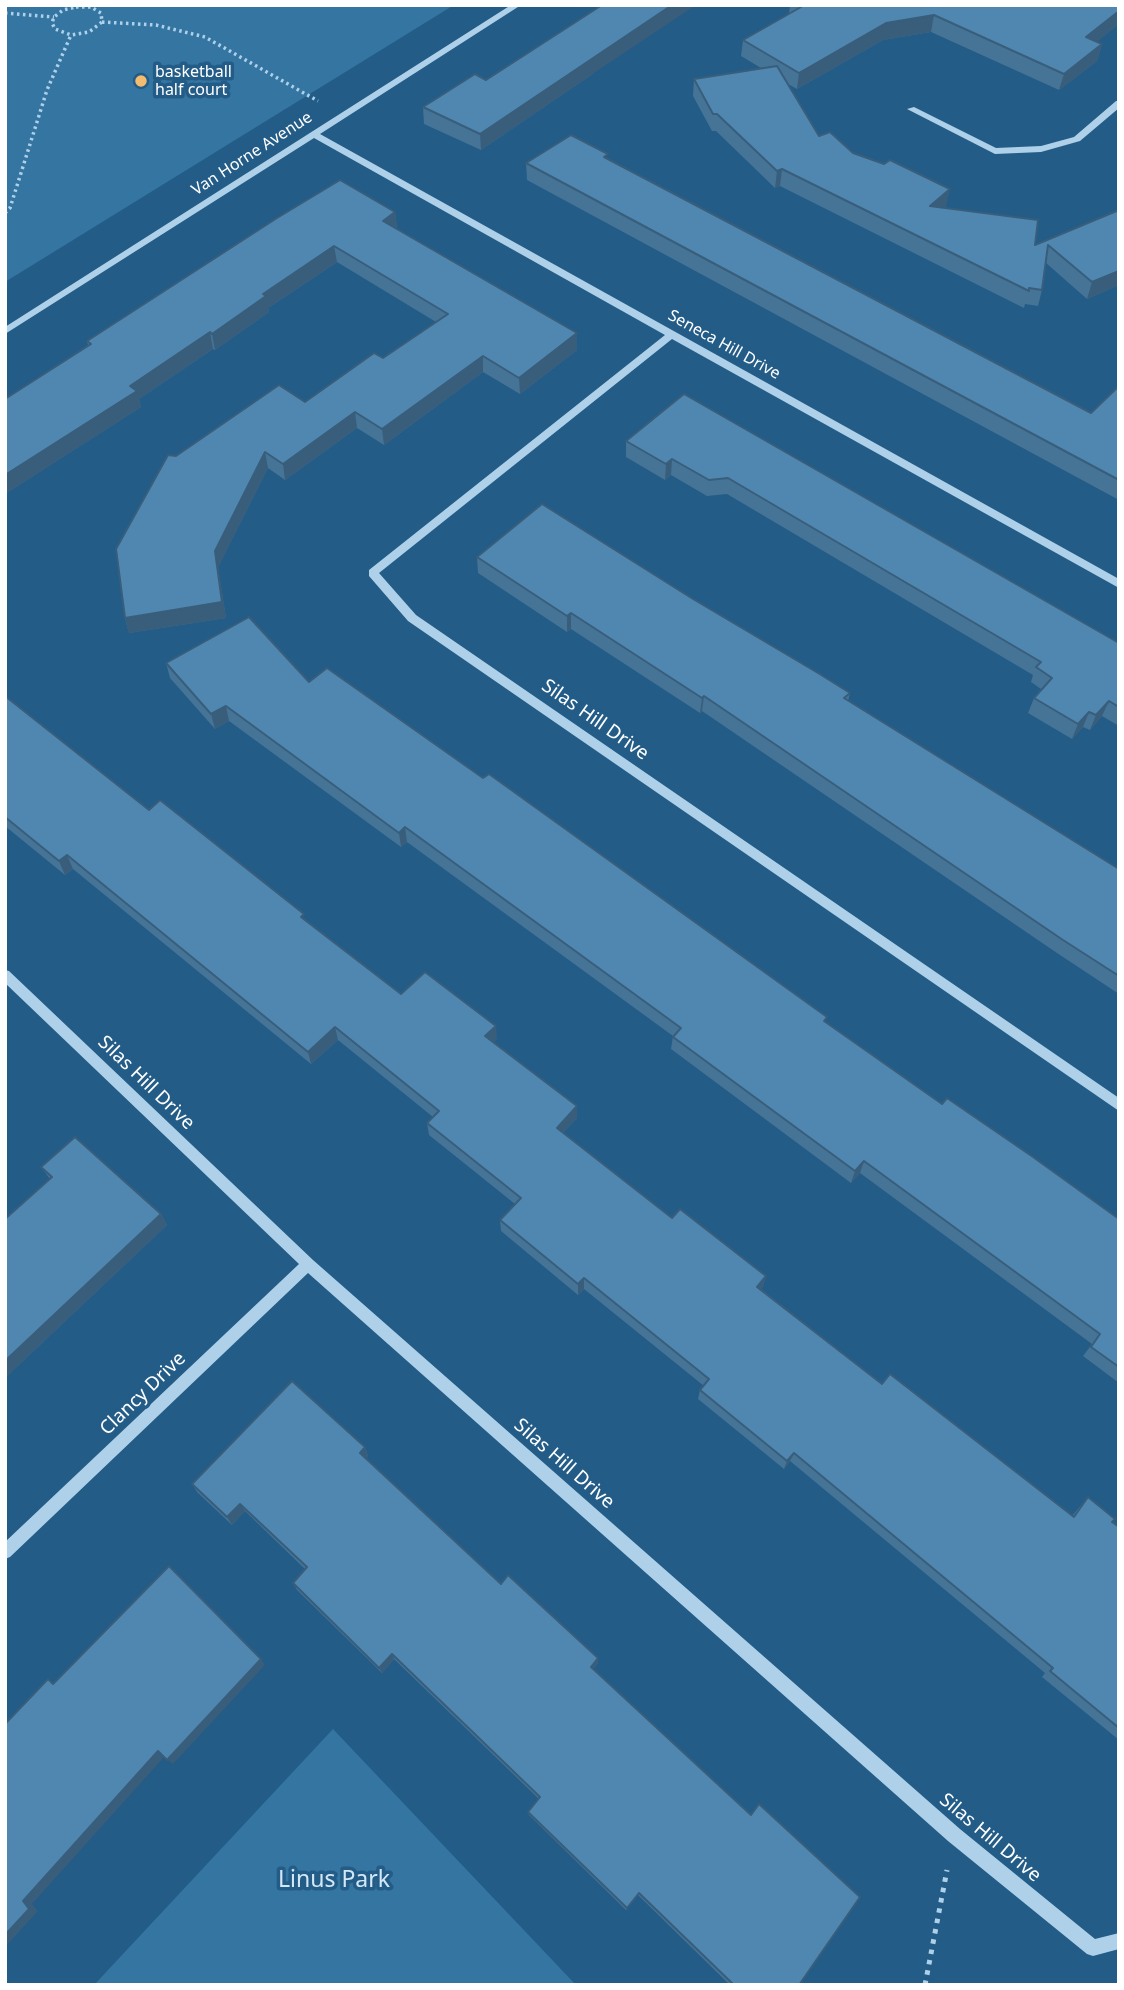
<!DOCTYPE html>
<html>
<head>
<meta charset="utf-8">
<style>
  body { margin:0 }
  #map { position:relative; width:1124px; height:1990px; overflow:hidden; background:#235c87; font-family:"Noto Sans",sans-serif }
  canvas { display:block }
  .frame { position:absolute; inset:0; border:7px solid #fff; pointer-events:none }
</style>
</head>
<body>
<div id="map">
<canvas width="1124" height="1990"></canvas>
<div class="frame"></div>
</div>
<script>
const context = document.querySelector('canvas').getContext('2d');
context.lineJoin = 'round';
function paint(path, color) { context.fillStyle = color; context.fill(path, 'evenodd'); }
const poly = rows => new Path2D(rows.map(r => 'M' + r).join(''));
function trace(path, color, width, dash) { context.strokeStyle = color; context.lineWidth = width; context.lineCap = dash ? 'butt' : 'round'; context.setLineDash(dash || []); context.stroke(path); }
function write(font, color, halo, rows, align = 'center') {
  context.font = font + ' "Noto Sans",sans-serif'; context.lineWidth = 7; context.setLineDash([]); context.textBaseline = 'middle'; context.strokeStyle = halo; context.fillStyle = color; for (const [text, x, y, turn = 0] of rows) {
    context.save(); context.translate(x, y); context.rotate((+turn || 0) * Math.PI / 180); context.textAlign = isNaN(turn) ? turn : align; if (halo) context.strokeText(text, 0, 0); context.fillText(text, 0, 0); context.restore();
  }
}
paint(poly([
  [5,5,454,5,5,282],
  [333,1729,576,1985,94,1985]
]), '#3475a2');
trace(poly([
  [76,7,91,7,101,13,102,22,89,32,71,35,55,29,52,23,54,17,63,10,76,7],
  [5,13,54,17],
  [102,22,156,25,205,37,318,101],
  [5,213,10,208,47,90,71,35]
]), '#aed1e9', 3.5, [2.5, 3.5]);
trace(poly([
  [925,1985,947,1870]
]), '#aed1e9', 5, [4.5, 6]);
paint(poly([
  [511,5,521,5,320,134,1119,579,1119,588,672,339,379,573,416,615,1119,1098,1119,1111,408,621,369,576,369,570,665,335,314,138,5,334,5,327,511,5],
  [1116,101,1119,101,1119,108,1080,141,1041,152,995,154,907,109,914,107,996,148,1041,146,1074,137,1116,101],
  [5,970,9,971,313,1260,960,1829,1095,1939,1119,1933,1119,1949,1093,1956,1087,1954,948,1841,308,1273,10,1557,5,1559,5,1542,299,1264,5,983,5,970]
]), '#aed1e9');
paint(poly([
  [790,5,1119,5,1119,24,1096,42,1102,44,1097,61,1059,90,931,32,883,40,797,89,788,84,819,136,853,153,946,206,944,208,1035,245,1119,210,1119,285,1087,299,1046,263,1042,290,1038,306,1025,304,1024,308,780,186,775,188,716,131,712,131,693,96,694,79,761,68,741,56,743,40,789,14],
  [594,73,481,150,424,124,423,107,486,80],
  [608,159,1091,413,1119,386,1119,500,527,180,526,163],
  [395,212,397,229,577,350,520,394,483,372,384,445,357,428,285,480,268,468,218,567,226,618,129,633,125,618,176,456,305,402,383,358,436,322,337,262,268,308,269,312,215,350,213,349,139,399,141,407,5,494,5,399,88,345,87,341],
  [684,394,1119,643,1119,726,1102,716,1090,730,1083,727,1072,739,1028,713,1034,698,1041,689,1031,682,1033,675,727,494,707,496,671,475,665,480,626,457,626,441],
  [477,557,693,599,850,693,848,701,1119,869,1119,994,1057,953,702,711,700,713,571,629,567,632,478,573],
  [166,663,309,682,826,1022,942,1104,1119,1219,1119,1383,1083,1356,1092,1344,860,1173,851,1183,671,1049,673,1036,407,842,401,847,229,721,215,729,170,678],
  [5,696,149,810,306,920,401,994,497,1039,493,1042,577,1106,577,1118,563,1133,672,1218,766,1276,763,1286,761,1289,882,1384,1072,1516,1088,1497,1119,1527,1119,1740,1042,1677,1045,1673,790,1461,784,1469,698,1399,700,1390,704,1386,584,1289,578,1295,501,1231,500,1220,515,1204,429,1135,427,1123,433,1117,338,1040,311,1064,73,869,65,875,5,826],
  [41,1167,161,1214,167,1225,5,1378,5,1219,50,1179],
  [365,1447,368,1456,365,1458,501,1584,598,1658,598,1663,593,1669,799,1985,730,1985,638,1895,626,1910,529,1815,528,1812,539,1799,394,1659,382,1673,297,1590,293,1583,305,1569,245,1511,232,1525,197,1492,192,1484]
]), '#457497');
paint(poly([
  [672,5,696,5,594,73,481,150,480,134],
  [1119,11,1119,24,1082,54,1086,37],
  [934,15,931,32,883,40,797,89,799,73,886,23],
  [1102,44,1097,61,1059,90,1064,74],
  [782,169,780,186,775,188,777,171],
  [950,189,946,206,926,222,930,206],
  [395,212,397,229,383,221],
  [334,246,337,262,268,308,269,312,215,350,212,334,263,294],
  [1119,271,1119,285,1087,299,1092,282],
  [210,332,213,349,139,399,141,407,5,494,5,475,130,386],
  [577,333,577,350,520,394,519,378],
  [483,356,483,372,384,445,382,429],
  [355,412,357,428,285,480,283,464],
  [265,452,268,468,218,567,226,618,129,633,125,618,215,551],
  [672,459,671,475,665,480,666,464],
  [571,613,571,629,567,632,567,616],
  [704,696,702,711,700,713,702,698],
  [1109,701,1102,716,1090,730,1096,715],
  [226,706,229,721,215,729,211,714],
  [1089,712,1083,727,1072,739,1078,724],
  [405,827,407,842,401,847,399,833],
  [67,855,73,869,65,875,59,861],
  [496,1026,497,1039,486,1049,485,1036],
  [335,1027,338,1040,311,1064,308,1052],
  [577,1106,577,1118,557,1140,557,1128],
  [864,1161,860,1173,851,1183,855,1171],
  [161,1214,167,1225,5,1378,5,1361],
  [766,1276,763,1286,755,1297,757,1287],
  [584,1278,584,1289,578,1295,578,1284],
  [365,1447,368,1456,363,1461,360,1453],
  [794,1453,790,1461,784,1469,787,1461],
  [240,1504,245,1511,232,1525,227,1517],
  [392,1654,394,1659,382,1673,379,1668],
  [598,1658,598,1663,590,1672,591,1667],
  [261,1659,265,1665,173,1764,167,1760],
  [158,1751,165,1756,32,1904,38,1911,5,1947,5,1935,23,1901]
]), '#385e7b');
const building = poly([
  [602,5,672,5,480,134,423,107,475,74,486,80,602,5],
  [799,5,1119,5,1119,11,1086,37,1102,44,1064,74,934,15,886,23,799,73,743,40,801,7,799,5],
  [777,66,819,136,830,132,853,153,884,164,890,160,950,189,930,206,1038,220,1035,245,1119,210,1119,271,1092,282,1048,245,1042,290,1029,288,1029,291,782,169,777,171,717,114,713,114,694,79,777,66],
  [571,135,608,154,604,157,1091,413,1119,386,1119,480,526,163,571,135],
  [340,180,395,212,383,221,577,333,519,378,483,356,382,429,355,412,283,464,265,452,215,551,222,602,125,618,116,549,168,455,176,456,279,385,305,402,374,353,383,358,448,314,334,246,263,294,266,296,212,334,210,332,130,386,137,391,5,475,5,399,91,344,87,341,277,218,340,180],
  [684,394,1119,643,1119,707,1109,701,1096,715,1089,712,1078,724,1034,698,1052,678,1036,667,1041,662,728,478,709,480,672,459,666,464,626,441,684,394],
  [542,504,693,599,818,673,850,693,844,698,1119,869,1119,976,1063,940,704,696,702,698,571,613,567,616,477,557,542,504],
  [249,617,309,682,327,668,483,778,489,774,827,1017,824,1021,942,1104,947,1098,1033,1157,1119,1219,1119,1367,1091,1347,1100,1334,864,1161,855,1171,673,1037,681,1028,405,827,399,833,226,706,211,714,166,663,249,617],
  [5,696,149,810,160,800,304,914,301,917,401,994,425,972,496,1026,485,1036,577,1106,557,1128,672,1218,680,1209,766,1276,757,1287,882,1384,890,1374,1074,1517,1088,1497,1115,1519,1112,1522,1119,1527,1119,1728,1050,1671,1053,1668,794,1453,787,1461,700,1390,709,1379,584,1278,578,1284,500,1220,521,1198,427,1123,439,1111,335,1027,308,1052,67,855,59,861,5,817,5,696],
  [75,1137,161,1214,5,1361,5,1219,52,1177,41,1167,75,1137],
  [292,1381,365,1447,360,1453,501,1584,508,1575,598,1658,591,1667,751,1815,759,1804,860,1897,799,1985,734,1985,639,1893,627,1908,528,1812,540,1797,392,1654,379,1668,293,1583,307,1567,240,1504,227,1517,192,1484,292,1381],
  [169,1566,261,1659,167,1760,158,1751,23,1901,29,1909,5,1935,5,1724,48,1679,53,1684,169,1566]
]);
paint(building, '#5087b0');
trace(building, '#385e7b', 2);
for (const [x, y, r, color] of [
  [141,81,7,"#f4bc71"]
]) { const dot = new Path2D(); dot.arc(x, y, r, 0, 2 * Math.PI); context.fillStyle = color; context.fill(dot); trace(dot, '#235c87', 2.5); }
write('16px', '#fff', '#235c87', [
  ["basketball",155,72],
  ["half court",155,90]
], 'left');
write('16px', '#fff', '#235c87', [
  ["Van Horne Avenue",252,154,-33],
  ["Seneca Hill Drive",724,345,29]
]);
write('19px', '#fff', '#235c87', [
  ["Silas Hill Drive",595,720,35],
  ["Silas Hill Drive",146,1083,44],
  ["Clancy Drive",143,1394,-44],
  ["Silas Hill Drive",564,1464,41],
  ["Silas Hill Drive",990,1838,40]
]);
write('23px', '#d2e8f7', '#235c87', [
  ["Linus Park",334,1880]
]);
</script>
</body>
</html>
